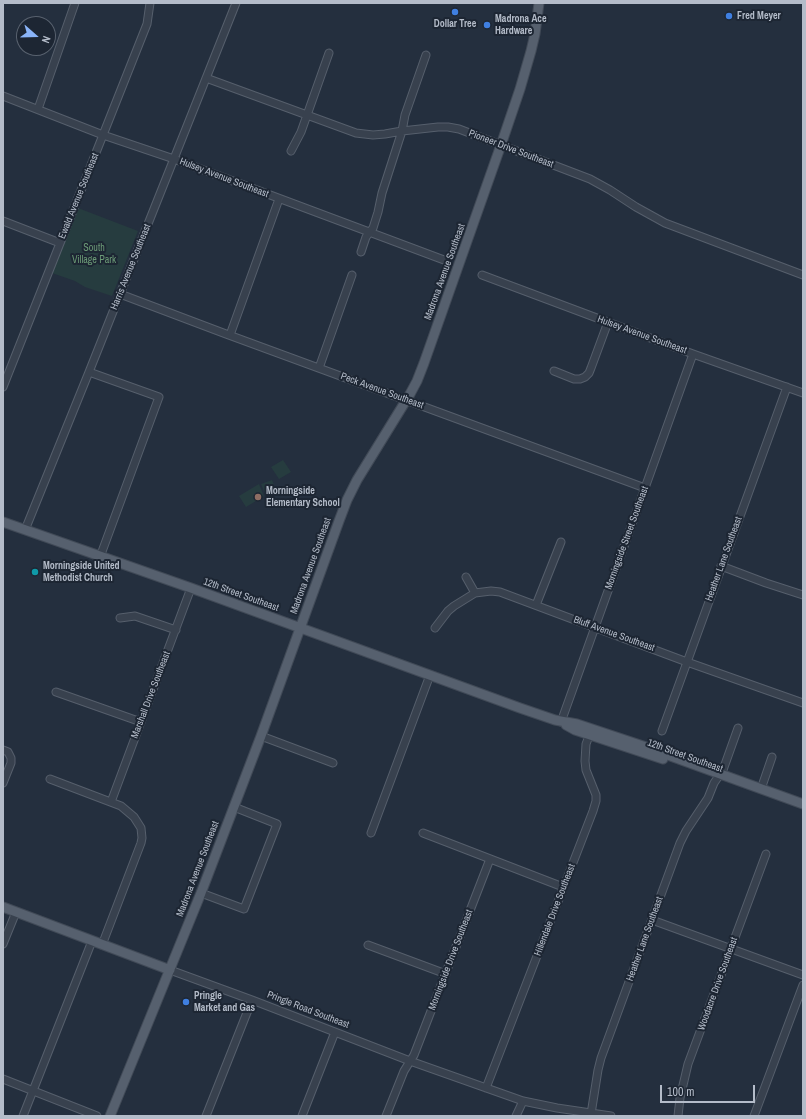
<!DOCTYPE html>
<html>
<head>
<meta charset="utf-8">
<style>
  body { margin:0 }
  #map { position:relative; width:806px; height:1119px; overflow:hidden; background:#242f3e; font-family:"Archivo Narrow",sans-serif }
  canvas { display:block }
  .frame { position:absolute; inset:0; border:4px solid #b4bcc9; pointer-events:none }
  .north { position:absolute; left:16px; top:16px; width:40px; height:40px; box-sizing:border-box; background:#1d2633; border:1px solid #59626f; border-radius:50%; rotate:110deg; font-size:11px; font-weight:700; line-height:16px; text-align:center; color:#b4bcc9 }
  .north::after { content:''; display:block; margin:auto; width:14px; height:18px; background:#8ab4f8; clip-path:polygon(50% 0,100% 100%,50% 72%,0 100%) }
  .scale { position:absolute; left:660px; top:1085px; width:95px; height:18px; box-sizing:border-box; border:2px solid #b4bcc9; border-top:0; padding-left:5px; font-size:12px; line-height:14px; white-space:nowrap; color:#b4bcc9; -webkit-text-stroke:3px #1d2633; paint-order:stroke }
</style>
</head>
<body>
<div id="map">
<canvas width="806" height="1119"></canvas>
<div class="frame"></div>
<div class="north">N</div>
<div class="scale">100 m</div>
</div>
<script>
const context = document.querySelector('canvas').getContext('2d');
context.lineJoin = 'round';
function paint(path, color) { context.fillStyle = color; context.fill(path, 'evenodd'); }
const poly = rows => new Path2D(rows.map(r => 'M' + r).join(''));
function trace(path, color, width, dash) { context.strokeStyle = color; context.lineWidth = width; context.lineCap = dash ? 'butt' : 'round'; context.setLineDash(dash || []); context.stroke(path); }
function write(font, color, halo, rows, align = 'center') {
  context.font = font + ' "Archivo Narrow",sans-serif'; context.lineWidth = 4; context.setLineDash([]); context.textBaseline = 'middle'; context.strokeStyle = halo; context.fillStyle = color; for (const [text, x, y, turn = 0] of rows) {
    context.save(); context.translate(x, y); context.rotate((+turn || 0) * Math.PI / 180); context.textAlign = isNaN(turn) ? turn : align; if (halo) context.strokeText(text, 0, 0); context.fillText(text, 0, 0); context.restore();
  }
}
paint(poly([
  [78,208,138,231,112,296,85,287,75,281,52,273],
  [283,460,291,472,279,479,271,467],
  [272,480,276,490,275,492,266,496,261,484],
  [259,484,264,496,246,507,239,496]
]), '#263c3f');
const minor = poly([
  [206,78,356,133,373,135,385,134,402,131,438,127,448,127,459,129,590,179,610,190,636,207,665,223,803,275],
  [3,96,103,135,174,159,444,260],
  [38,109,75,3],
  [291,151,301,132,329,53],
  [3,221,60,243],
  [361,252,366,237,373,228,378,212,382,193,402,131,405,115,426,55],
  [482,275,693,354,803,393],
  [120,294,226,334,645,488],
  [230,335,279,199],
  [319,368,352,275],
  [554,371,574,379,580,379,585,377,589,373,591,368,608,322],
  [89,372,159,397,100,557],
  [3,387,147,24,150,3],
  [25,530,89,372,236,3],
  [721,566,766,583,803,595],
  [466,577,475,593],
  [536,605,561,542],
  [120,618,135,616,176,630],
  [435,628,448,611,454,606,475,593,491,591,500,592,687,662,803,703],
  [56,692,141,722],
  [561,722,693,354],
  [662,731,787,387],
  [261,736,333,763],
  [3,750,8,752,11,758,11,763,3,783],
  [50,779,121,806,134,817,141,828,142,838,141,843,102,945],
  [761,789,772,757],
  [111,802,191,588],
  [371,833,430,675],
  [423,833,563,887],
  [201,893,244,909,277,824,234,807],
  [652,920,803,975],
  [3,944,16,912],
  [368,945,446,974],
  [170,970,252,1000,410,1061,523,1101,557,1108,611,1116],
  [3,1079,97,1116],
  [486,1088,593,811,596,801,596,795,586,770,585,761,586,744,591,731],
  [591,1114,598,1070,601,1058,680,843,686,831,708,798,714,783,723,770,738,728],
  [23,1116,92,941],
  [206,1116,252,1000],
  [302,1116,335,1032],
  [386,1116,404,1071,414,1055,490,859],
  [516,1116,523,1101],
  [678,1116,680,1098,688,1064,766,854],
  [754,1116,803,985]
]);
const major = poly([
  [3,522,191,588,520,708,555,720,577,724,643,746,803,804],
  [566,725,575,730,663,759],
  [3,907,170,970],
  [110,1116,201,893,261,736,339,521,347,500,357,480,410,394,417,381,424,363,501,145,520,89,531,51,535,34,539,3]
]);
trace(minor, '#565f6c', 9);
trace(major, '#414a57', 11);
trace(minor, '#38414e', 7);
trace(major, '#56606e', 9);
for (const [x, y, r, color] of [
  [455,12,4,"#3f7fe0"],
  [729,16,4,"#3f7fe0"],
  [487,25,4,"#3f7fe0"],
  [258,497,4,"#8d6e63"],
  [35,572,4,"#0f9aa8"],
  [186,1002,4,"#3f7fe0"]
]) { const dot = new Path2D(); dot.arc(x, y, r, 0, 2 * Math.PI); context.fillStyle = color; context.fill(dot); trace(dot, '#1d2633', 1.5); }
write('bold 10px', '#b4bcc9', '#1d2633', [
  ["Fred Meyer",737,16],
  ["Madrona Ace",495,19],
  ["Hardware",495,31],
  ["Dollar Tree",455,24,"center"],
  ["Morningside",266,491],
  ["Elementary School",266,503],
  ["Morningside United",43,566],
  ["Methodist Church",43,578],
  ["Pringle",194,996],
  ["Market and Gas",194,1008]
], 'left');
write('10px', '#b4bcc9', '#1d2633', [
  ["Pioneer Drive Southeast",511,149,21],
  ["Hulsey Avenue Southeast",224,178,21],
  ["Ewald Avenue Southeast",79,196,-68],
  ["Harris Avenue Southeast",131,267,-68],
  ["Madrona Avenue Southeast",445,272,-70],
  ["Hulsey Avenue Southeast",642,335,20],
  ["Peck Avenue Southeast",382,391,20],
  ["Morningside Street Southeast",627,538,-70],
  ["Heather Lane Southeast",724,559,-70],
  ["Madrona Avenue Southeast",311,566,-70],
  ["12th Street Southeast",241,595,20],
  ["Bluff Avenue Southeast",614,634,20],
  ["Marshall Drive Southeast",151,695,-69],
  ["12th Street Southeast",685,756,20],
  ["Madrona Avenue Southeast",198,869,-69],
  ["Hillendale Drive Southeast",555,910,-69],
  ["Heather Lane Southeast",645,939,-70],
  ["Morningside Drive Southeast",451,960,-69],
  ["Woodacre Drive Southeast",718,984,-70],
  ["Pringle Road Southeast",308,1010,21]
]);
write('10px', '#6b9a76', '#1d2633', [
  ["South",94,248],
  ["Village Park",94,260]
]);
</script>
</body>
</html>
